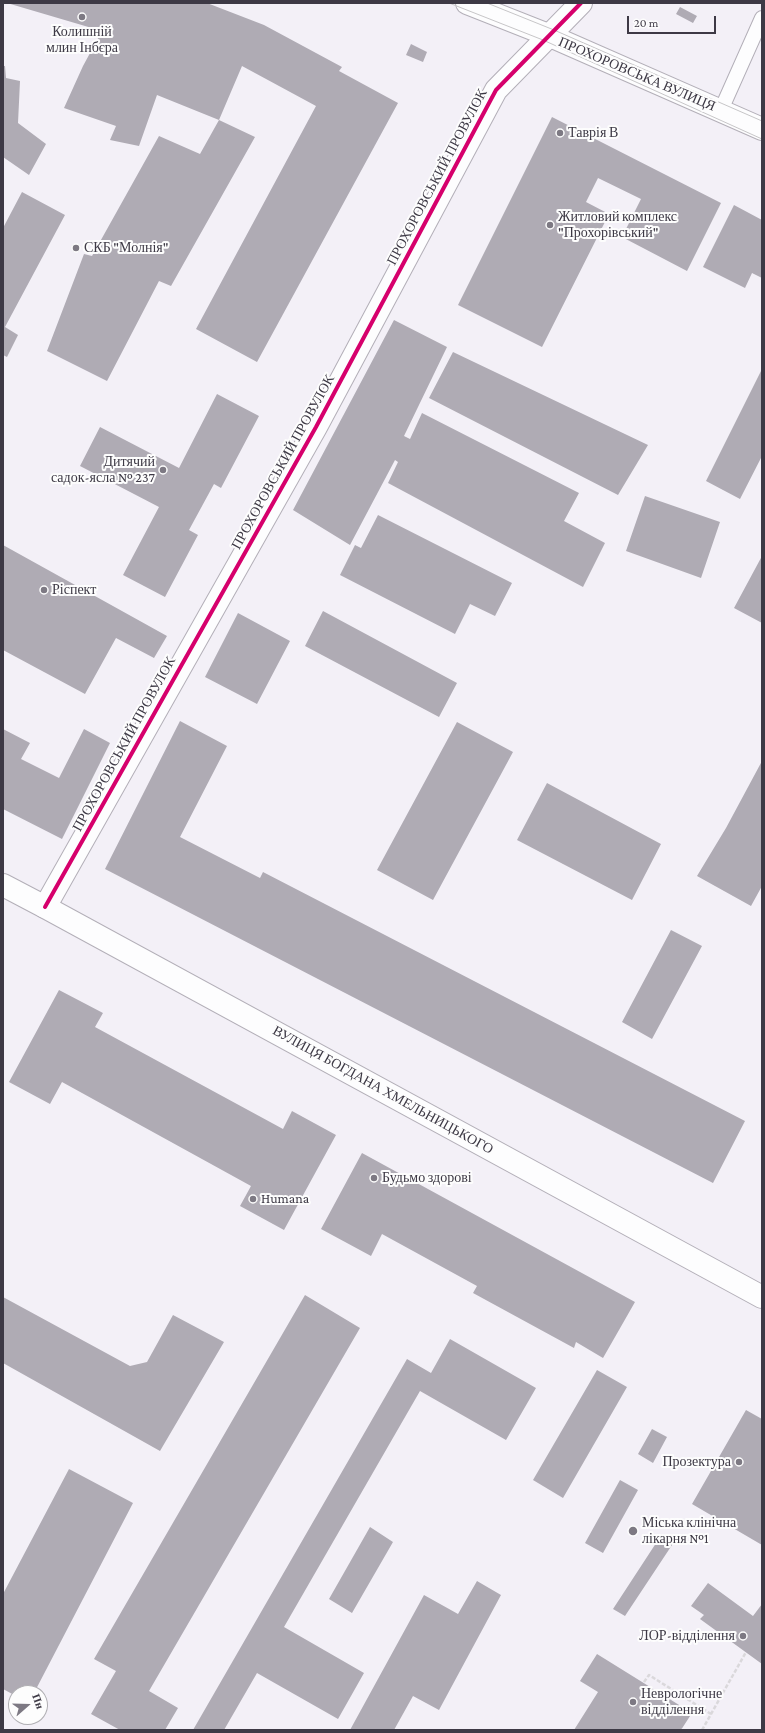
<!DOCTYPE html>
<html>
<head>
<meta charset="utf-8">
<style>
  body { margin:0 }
  #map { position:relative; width:765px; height:1733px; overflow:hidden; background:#f3f0f7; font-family:"Crimson Pro",serif }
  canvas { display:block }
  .frame { position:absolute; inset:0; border:4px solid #3d3945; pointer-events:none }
  .north { position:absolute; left:8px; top:1685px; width:40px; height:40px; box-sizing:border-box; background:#fdfdfd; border:1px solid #b0afb3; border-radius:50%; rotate:70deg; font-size:11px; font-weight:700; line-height:16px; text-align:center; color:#3d3945 }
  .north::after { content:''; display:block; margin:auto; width:14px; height:18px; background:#7d7983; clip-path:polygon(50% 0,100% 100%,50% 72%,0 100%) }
  .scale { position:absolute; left:627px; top:16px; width:89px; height:18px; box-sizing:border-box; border:2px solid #3d3945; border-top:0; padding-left:5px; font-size:12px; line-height:14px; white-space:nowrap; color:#3d3945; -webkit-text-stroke:3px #fdfdfd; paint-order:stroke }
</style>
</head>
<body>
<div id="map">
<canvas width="765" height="1733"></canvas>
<div class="frame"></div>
<div class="north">Пн</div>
<div class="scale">20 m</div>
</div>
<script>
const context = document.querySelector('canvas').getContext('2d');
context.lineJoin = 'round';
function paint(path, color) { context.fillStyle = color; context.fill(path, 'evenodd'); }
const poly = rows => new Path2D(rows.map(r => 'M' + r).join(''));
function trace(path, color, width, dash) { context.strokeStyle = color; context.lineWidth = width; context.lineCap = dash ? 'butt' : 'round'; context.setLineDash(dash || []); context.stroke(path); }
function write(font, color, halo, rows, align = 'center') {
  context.font = font + ' "Crimson Pro",serif'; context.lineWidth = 4; context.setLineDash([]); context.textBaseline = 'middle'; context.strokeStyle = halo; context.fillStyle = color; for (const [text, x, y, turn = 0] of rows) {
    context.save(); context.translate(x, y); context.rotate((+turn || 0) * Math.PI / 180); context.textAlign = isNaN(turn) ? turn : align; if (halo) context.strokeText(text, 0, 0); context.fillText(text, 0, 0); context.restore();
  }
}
paint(poly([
  [7,3,207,3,264,25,342,67,339,71,398,103,257,362,196,329,316,106,242,66,219,120,157,95,139,146,110,140,116,126,64,108,83,66,102,31],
  [680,7,697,16,693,23,676,14],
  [411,44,427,52,423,62,406,55],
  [3,66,5,66,6,78,20,81,18,123,46,144,29,175,3,157],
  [552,117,721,203,687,271,622,237,641,199,598,178,586,202,609,214,542,347,458,305],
  [219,120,255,137,171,286,159,281,107,381,47,351,84,254,92,256,159,136,200,154],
  [22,192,65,215,5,327,18,335,7,357,3,355,3,228],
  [734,205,762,220,762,278,752,273,745,288,703,267],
  [394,320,447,347,404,436,410,439,422,413,579,493,564,521,605,543,583,587,388,483,398,462,395,460,350,545,293,510],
  [453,352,648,445,618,495,429,398],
  [762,369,762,456,740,499,706,481],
  [217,394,259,416,221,488,214,484,189,530,198,535,165,597,123,575,159,507,80,466,100,427,179,468],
  [645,496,720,522,701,578,626,551],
  [378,515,512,583,495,616,470,604,455,634,340,575,355,545,361,548],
  [3,545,167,636,154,658,116,638,85,694,3,650],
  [762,556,762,623,734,608],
  [323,611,457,683,439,717,305,646],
  [238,613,290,641,257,704,205,677],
  [180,721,227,746,180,837,260,878,263,872,745,1121,713,1183,105,869],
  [457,722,513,752,433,900,377,870],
  [3,729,30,743,21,759,59,778,84,729,110,743,62,839,3,809],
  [762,761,762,886,751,906,697,876,726,828],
  [547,783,661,844,632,900,517,840],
  [671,930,702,946,652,1039,622,1022],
  [59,990,103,1013,95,1027,283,1129,292,1111,336,1135,284,1230,240,1206,251,1186,62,1082,50,1104,9,1082],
  [362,1153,635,1302,603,1358,576,1342,574,1348,473,1293,477,1286,382,1234,371,1256,321,1229],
  [305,1295,360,1328,149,1691,178,1708,165,1730,120,1730,91,1714,116,1671,94,1659],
  [3,1297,130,1366,147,1362,173,1315,224,1342,160,1451,3,1363],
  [450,1339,536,1388,506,1440,420,1391,284,1627,364,1673,338,1719,257,1673,224,1730,193,1730,407,1359,431,1373],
  [597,1370,627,1387,563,1498,533,1480],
  [746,1410,762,1419,762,1545,692,1504],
  [652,1429,667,1437,653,1463,638,1454],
  [69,1469,133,1503,34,1693,16,1693,16,1696,3,1689,3,1594],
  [620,1480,638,1490,603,1553,585,1543],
  [370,1527,393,1542,352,1613,329,1599],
  [662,1534,674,1542,625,1616,613,1609],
  [477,1581,501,1595,439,1710,413,1696,394,1730,350,1730,424,1595,458,1614],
  [708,1583,753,1616,762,1604,762,1664,700,1619,704,1615,691,1606],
  [597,1654,692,1713,681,1730,574,1730,598,1692,580,1681]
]), '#afabb4');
const service = poly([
  [721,110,762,18]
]);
const minor = poly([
  [45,907,316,427,496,90,581,3]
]);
const secondary = poly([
  [3,885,45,907,762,1297]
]);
const primary = poly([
  [467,3,548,35,762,129]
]);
trace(service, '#b3afb8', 16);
trace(minor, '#b3afb8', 24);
trace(secondary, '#b3afb8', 24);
trace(primary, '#b3afb8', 24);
trace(poly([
  [644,1682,649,1675,711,1714],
  [681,1730,682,1730],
  [702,1730,746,1652]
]), '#dad8db', 2.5, [4, 2]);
trace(service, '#fdfdfe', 14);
trace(minor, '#fdfdfe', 22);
trace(secondary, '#fdfdfe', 22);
trace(primary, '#fdfdfe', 22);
trace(poly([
  [449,3,543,40,762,139],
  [487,3,554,30,762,121]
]), '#c7c6c8', 1);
trace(poly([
  [45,907,316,427,496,90,581,3]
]), '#d6006c', 4);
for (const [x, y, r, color] of [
  [82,17,4,"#7d7983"],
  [560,133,4,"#7d7983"],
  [550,225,4,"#7d7983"],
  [76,248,4,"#7d7983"],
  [163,470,4,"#7d7983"],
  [44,590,4,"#7d7983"],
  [374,1178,4,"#7d7983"],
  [253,1199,4,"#7d7983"],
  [739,1462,4,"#7d7983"],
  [633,1531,5,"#7d7983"],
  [743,1636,4,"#7d7983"],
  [633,1702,4,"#7d7983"]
]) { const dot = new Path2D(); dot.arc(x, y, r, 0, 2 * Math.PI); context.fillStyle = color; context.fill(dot); trace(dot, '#fdfdfd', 1.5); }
write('14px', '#3d3945', '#fdfdfd', [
  ["Колишній",82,32,"center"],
  ["млин Інбєра",82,48,"center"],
  ["Таврія В",568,133],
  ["Житловий комплекс",558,217],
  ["\"Прохорівський\"",558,233],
  ["СКБ \"Молнія\"",84,248],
  ["Дитячий",155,462,"right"],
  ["садок-ясла № 237",155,478,"right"],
  ["Ріспект",52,590],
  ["Будьмо здорові",382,1178],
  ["Humana",261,1199],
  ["Прозектура",731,1462,"right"],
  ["Міська клінічна",642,1523],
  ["лікарня №1",642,1539],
  ["ЛОР-відділення",735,1636,"right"],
  ["Неврологічне",641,1694],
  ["відділення",641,1710]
], 'left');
write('14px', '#3d3945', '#fdfdfd', [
  ["ПРОХОРОВСЬКА ВУЛИЦЯ",637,74,23],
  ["ПРОХОРОВСЬКИЙ ПРОВУЛОК",437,177,-62],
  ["ПРОХОРОВСЬКИЙ ПРОВУЛОК",283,462,-61],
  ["ПРОХОРОВСЬКИЙ ПРОВУЛОК",124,744,-61],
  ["ВУЛИЦЯ БОГДАНА ХМЕЛЬНИЦЬКОГО",383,1090,29]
]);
</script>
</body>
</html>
